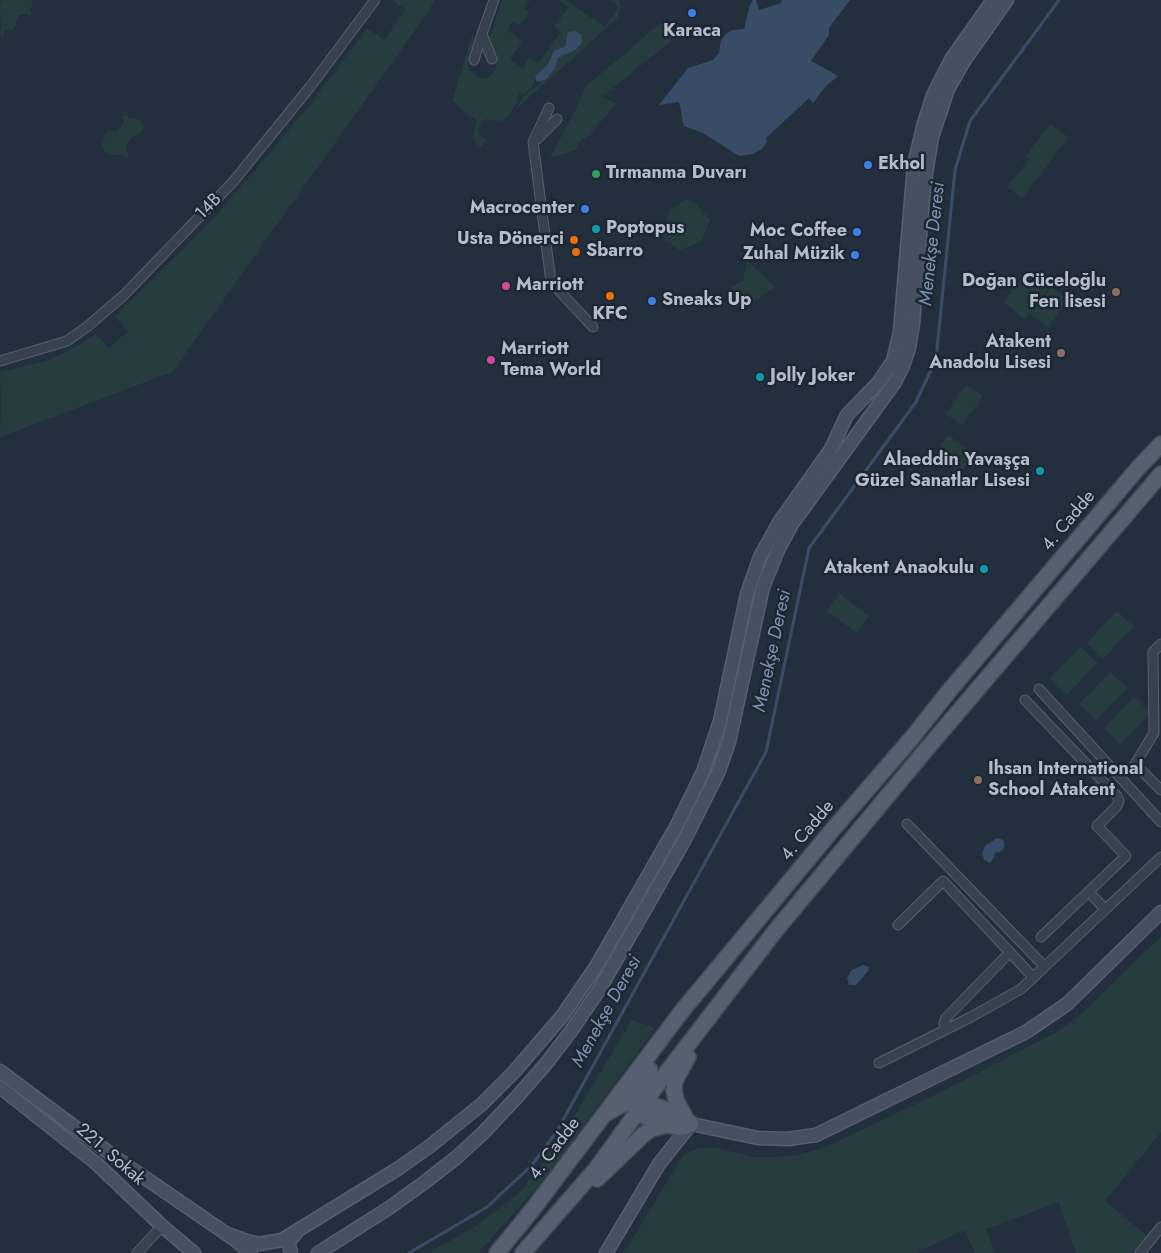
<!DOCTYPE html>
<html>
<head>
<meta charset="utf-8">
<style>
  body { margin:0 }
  canvas { display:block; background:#242f3e }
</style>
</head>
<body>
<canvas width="1161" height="1253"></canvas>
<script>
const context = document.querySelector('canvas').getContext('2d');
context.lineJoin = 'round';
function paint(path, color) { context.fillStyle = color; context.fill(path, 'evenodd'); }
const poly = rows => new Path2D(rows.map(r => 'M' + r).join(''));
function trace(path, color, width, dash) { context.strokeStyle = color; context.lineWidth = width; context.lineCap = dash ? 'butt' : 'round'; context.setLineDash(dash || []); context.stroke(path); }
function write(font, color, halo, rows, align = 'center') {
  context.font = font + ' Jost,sans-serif'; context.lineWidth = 5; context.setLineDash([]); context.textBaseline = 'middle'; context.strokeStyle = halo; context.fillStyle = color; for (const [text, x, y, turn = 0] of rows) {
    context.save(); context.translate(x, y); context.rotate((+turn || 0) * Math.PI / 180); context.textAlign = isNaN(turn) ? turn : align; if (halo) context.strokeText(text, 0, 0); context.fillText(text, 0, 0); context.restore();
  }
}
paint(poly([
  [4,0,32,0,33,2,30,10,32,14,29,16,27,13,18,16,16,21,16,26,12,30,9,28,4,31,1,40,0,4],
  [392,0,434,0,430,9,172,372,0,437,1,403,0,372,50,360,72,349,96,334,109,348,128,331,115,317,213,219,275,147,315,98,367,28,384,40,406,10],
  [502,0,530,0,524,8,529,12,519,25,514,21,507,30,522,42,510,59,523,69,529,58,538,64,561,32,554,27,569,7,558,0,565,0,605,27,619,7,610,0,619,0,620,7,618,17,615,20,516,109,519,103,527,93,546,79,554,70,558,58,582,38,581,34,575,31,566,37,565,46,554,51,547,66,535,76,534,82,532,87,524,94,519,93,517,97,518,101,509,115,501,121,485,119,481,123,478,130,479,134,483,138,488,139,480,147,472,138,477,121,453,101,455,92,474,29,473,47,468,63,469,70,480,78,486,78,491,76,496,69,496,60,489,40],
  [661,23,678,35,602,97,617,104,585,139,582,138,576,150,550,158,575,111,585,87],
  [125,115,129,118,135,118,142,122,144,127,140,133,132,137,128,142,126,150,129,155,127,158,122,155,110,155,105,153,102,145,105,137,104,135,109,131,116,132,124,124,124,120,122,118],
  [1050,124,1068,137,1022,198,1007,187,1029,159,1026,156],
  [686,199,695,203,710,220,701,242,679,250,662,236,669,212],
  [747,261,775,287,744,308,731,287,743,281],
  [1028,270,1050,286,1025,319,1003,302],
  [1051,287,1068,300,1047,327,1030,314],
  [966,385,983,396,962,425,946,414],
  [948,435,974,454,960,474,933,455],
  [840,594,869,616,857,633,827,611],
  [1117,611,1134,627,1103,659,1087,643],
  [1081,647,1098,663,1067,695,1050,678],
  [1110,672,1127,688,1096,720,1079,704],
  [1134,697,1151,713,1120,744,1103,729],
  [1161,937,1161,1132,1105,1201,1147,1236,1132,1253,1076,1253,1059,1202,986,1229,995,1253,975,1253,964,1230,916,1253,624,1253,684,1154,700,1148,717,1148,753,1157,774,1157,800,1155,826,1147,939,1093,1057,1032,1080,1015],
  [632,1020,655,1028,549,1173,478,1253,429,1253,476,1226,517,1195,545,1161,576,1113]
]), '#263c3f');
paint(poly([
  [753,0,756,0,759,10,782,3,781,0,850,0,829,28,829,35,811,61,838,76,824,88,813,103,809,98,766,138,767,141,762,149,753,154,739,156,703,133,684,126,679,102,659,105,688,68,713,60,719,53,721,41,726,34,733,30,744,29,750,5],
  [575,31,581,34,582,38,581,44,575,50,558,58,554,70,546,79,541,82,536,81,535,76,547,66,554,51,565,46,567,35,569,32],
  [997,838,1003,840,1005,845,1002,851,995,853,993,859,990,863,984,860,982,854,985,846],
  [863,965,869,967,868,971,856,985,849,985,847,978,852,970]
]), '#394c67');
trace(poly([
  [409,1253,487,1207,532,1165,557,1131,766,752,809,548,916,402,936,359,955,170,970,121,1059,0]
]), '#394c67', 3);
const street = poly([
  [482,34,494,0],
  [474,60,482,34,492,59],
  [549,108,533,142,551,282,593,327],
  [537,139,557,119],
  [0,361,67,341,88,326,124,295,232,183,310,87,375,0],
  [1161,644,1153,652,1154,733,1135,764,1161,790],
  [1039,689,1161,822],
  [1025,700,1117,796,1119,801,1117,806,1097,826,1126,856,1041,937],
  [907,824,1044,966],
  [1089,892,1105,909],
  [898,925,943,881,1033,977],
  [945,1030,944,1023,946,1018,1010,952],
  [879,1063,971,1017,1021,989,1161,857],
  [137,1253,162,1226],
  [1140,1253,1161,1227]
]);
const secondary = poly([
  [0,1071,116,1158,234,1239,251,1253],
  [0,1087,97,1164,162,1226,194,1253],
  [225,1233,247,1241,259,1244,282,1240,399,1168,430,1146,482,1104,514,1072,563,1015,597,965,676,827,703,772,720,721,747,594,760,557,780,521,831,449,847,415,878,383,893,361,900,332,914,165,923,127,933,95,941,79,952,58,993,0],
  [291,1253,289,1245,289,1241,296,1233],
  [318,1253,389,1208,425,1182,457,1157,483,1133,516,1098,545,1065,571,1031,599,990,684,841,718,773,729,742,763,587,778,550,792,524,895,382,903,366,909,348,913,323,924,186,932,137,948,89,964,61,1007,0],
  [606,1253,659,1164,691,1124,758,1138,788,1139,816,1135,1026,1032,1067,1004,1161,912]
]);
const primary = poly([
  [607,1113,621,1105,635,1102,644,1102,679,1114,691,1124,681,1128,667,1125,646,1117,639,1110,637,1107,635,1102,634,1098,638,1086,650,1070],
  [685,1117,676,1100,674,1091,675,1081,688,1057],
  [597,1179,643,1135,651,1129,667,1125],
  [497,1253,533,1209,682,1011,834,828,911,739,949,691,1139,467,1161,444],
  [523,1253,596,1169,654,1089,776,930,930,745,1161,474]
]);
trace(street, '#565f6c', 11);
trace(secondary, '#565f6c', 15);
trace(primary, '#414a57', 18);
trace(street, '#38414e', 9);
trace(secondary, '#465061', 12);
trace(primary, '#56606e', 15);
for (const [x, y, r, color] of [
  [692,13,5,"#3f7fe0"],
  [868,165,5,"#3f7fe0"],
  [596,174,5,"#2e9e5b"],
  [585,209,5,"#3f7fe0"],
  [596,229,5,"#0f9aa8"],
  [857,232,5,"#3f7fe0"],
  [574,240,5,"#e8710a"],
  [576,252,5,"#e8710a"],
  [855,255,5,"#3f7fe0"],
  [506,286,5,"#d1479c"],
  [1116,292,5,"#8d6e63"],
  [610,296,5,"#e8710a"],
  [652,301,5,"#3f7fe0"],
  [1061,353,5,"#8d6e63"],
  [491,360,5,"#d1479c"],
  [760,377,5,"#0f9aa8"],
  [1040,471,5,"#0f9aa8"],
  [984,569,5,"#0f9aa8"],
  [978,780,5,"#8d6e63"]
]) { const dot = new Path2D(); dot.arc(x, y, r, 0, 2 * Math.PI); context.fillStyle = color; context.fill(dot); trace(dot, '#1d2633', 2); }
write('bold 18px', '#b4bcc9', '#1d2633', [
  ["Karaca",692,32,"center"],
  ["Ekhol",878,165],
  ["Tırmanma Duvarı",606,174],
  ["Macrocenter",575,209,"right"],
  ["Poptopus",606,229],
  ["Moc Coffee",847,232,"right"],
  ["Usta Dönerci",564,240,"right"],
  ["Sbarro",586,252],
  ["Zuhal Müzik",845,255,"right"],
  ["Doğan Cüceloğlu",1106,282,"right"],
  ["Fen lisesi",1106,303,"right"],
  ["Marriott",516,286],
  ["Sneaks Up",662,301],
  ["KFC",610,315,"center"],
  ["Atakent",1051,343,"right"],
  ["Anadolu Lisesi",1051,364,"right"],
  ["Marriott",501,350],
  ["Tema World",501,371],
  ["Jolly Joker",770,377],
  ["Alaeddin Yavaşça",1030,461,"right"],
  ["Güzel Sanatlar Lisesi",1030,482,"right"],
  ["Atakent Anaokulu",974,569,"right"],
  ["Ihsan International",988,770],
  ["School Atakent",988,791]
], 'left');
write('18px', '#b4bcc9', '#1d2633', [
  ["14B",209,207,-46],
  ["4. Cadde",1069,521,-50],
  ["4. Cadde",808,831,-50],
  ["4. Cadde",555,1149,-53],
  ["221. Sokak",110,1155,41]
]);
write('italic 19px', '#7c92b1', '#1d2633', [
  ["Menekşe Deresi",933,244,-84],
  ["Menekşe Deresi",773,651,-78],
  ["Menekşe Deresi",607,1012,-61]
]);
</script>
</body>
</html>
